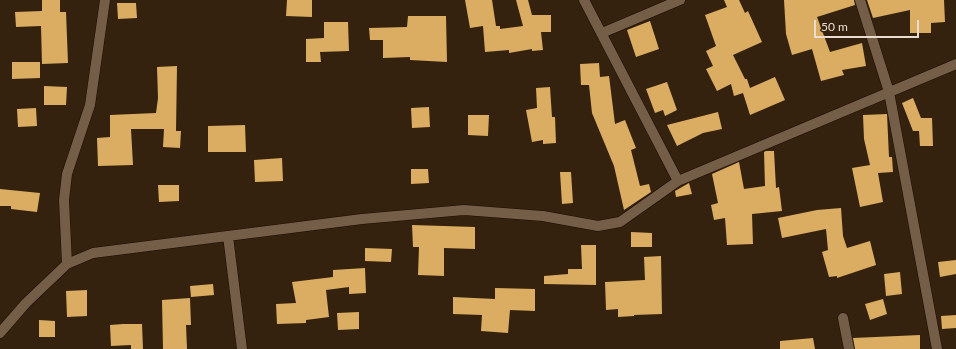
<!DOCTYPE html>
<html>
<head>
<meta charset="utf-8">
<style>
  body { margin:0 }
  #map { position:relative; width:956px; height:349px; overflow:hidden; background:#35220e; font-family:Lato,sans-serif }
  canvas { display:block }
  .scale { position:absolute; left:814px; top:20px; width:105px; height:18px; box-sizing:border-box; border:2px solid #eaddd0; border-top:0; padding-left:5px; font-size:12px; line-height:14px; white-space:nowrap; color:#eaddd0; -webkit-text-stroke:3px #35220e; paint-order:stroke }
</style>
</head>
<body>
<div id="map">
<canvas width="956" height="349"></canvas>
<div class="scale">50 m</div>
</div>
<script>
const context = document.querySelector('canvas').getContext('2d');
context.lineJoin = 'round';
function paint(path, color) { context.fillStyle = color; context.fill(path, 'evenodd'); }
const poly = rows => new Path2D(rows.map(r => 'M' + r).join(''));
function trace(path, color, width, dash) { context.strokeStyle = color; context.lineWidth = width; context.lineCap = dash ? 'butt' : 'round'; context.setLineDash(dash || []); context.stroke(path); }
paint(poly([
  [42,0,60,0,60,12,66,12,68,63,42,64,41,26,16,27,15,12,42,11],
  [287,0,312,0,312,17,286,16],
  [465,0,492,0,496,26,500,26,500,29,523,26,516,0,528,0,532,15,551,15,551,32,541,32,543,50,532,51,532,49,509,53,509,50,485,52,483,26,470,28],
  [724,0,739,0,745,13,748,11,762,42,733,55,745,79,747,79,750,88,775,77,785,100,750,115,743,93,734,96,731,84,717,91,706,69,713,66,706,51,716,46,705,15,727,7],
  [784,0,854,0,855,5,817,17,830,52,862,43,866,66,842,70,844,75,821,81,812,49,792,55,786,34],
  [867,0,944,0,945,22,931,23,931,33,910,33,910,10,873,18],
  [117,3,136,3,137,18,118,19],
  [408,16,446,16,447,62,410,60,410,57,383,58,383,40,370,40,369,28,407,27],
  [650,21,659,49,636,57,627,30],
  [324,22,348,22,349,51,320,52,321,62,306,62,306,39,324,38],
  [12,62,40,62,40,78,12,79],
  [599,63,600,77,609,76,615,124,625,120,636,148,631,150,640,186,649,184,651,192,624,210,614,166,592,113,589,85,581,85,580,64],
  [177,66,176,131,181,131,180,148,163,147,164,129,131,129,133,165,98,166,97,138,110,137,110,115,156,113,158,98,157,67],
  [667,82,677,110,665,116,663,110,655,113,646,89],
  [44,86,67,87,66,105,44,105],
  [550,87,552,117,555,117,556,143,543,144,543,140,532,142,526,110,537,108,536,88],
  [913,98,921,118,932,118,933,146,920,146,919,131,913,131,902,103],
  [429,107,430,127,412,128,411,108],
  [36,108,37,126,18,127,17,109],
  [718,112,722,129,703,133,677,146,667,125],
  [887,114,889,157,892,157,893,172,878,173,883,202,860,207,852,168,870,165,864,139,863,115],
  [468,115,489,115,488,136,468,135],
  [245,125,246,152,208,152,208,126],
  [766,151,774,151,776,188,779,187,782,211,752,214,753,244,727,245,725,218,714,220,711,205,718,203,712,174,739,162,744,189,765,186,764,152],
  [282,158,283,181,255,182,254,160],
  [411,169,428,169,429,183,411,184],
  [560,172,571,172,573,203,562,204],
  [689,183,692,194,676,197,675,191],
  [158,185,179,185,179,201,159,202],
  [0,189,40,193,37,212,11,209,11,206,0,206],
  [841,208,843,236,847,248,870,241,876,265,837,278,837,276,829,277,822,252,828,250,826,229,782,238,778,218,817,210],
  [412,225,475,227,475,249,444,248,444,276,418,275,419,247,413,247],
  [631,232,652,233,652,247,631,247],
  [581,245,596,245,596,285,544,284,544,276,568,274,568,269,582,269],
  [365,248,392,249,391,262,365,261],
  [661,256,662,314,634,315,634,316,618,317,618,309,606,310,605,282,645,280,644,257],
  [956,260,956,274,940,277,938,262],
  [365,268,366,293,349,294,349,287,326,290,329,317,306,320,306,323,277,324,276,304,296,303,292,282,333,277,333,270],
  [900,272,902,294,886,296,884,274],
  [213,284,214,295,191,297,190,286],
  [495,288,535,289,535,311,510,310,508,333,481,331,482,315,453,314,453,297,495,299],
  [87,290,87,316,67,317,66,291],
  [190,298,191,325,186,325,187,349,163,349,162,300],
  [883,299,887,314,870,320,865,304],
  [359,312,359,329,338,330,337,313],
  [956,315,956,328,942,329,941,316],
  [39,320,55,321,55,337,39,337],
  [123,324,142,324,143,349,131,349,131,345,111,346,110,325],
  [920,335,920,349,855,349,853,338],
  [813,338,815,349,780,349,780,341]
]), '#dbad62');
const minor = poly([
  [584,0,678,181],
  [860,0,889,92,937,349],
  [602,33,680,0],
  [228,236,242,349],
  [67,264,64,200,67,174,90,105,105,0],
  [843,318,849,349],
  [0,333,26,303,67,264,93,253,362,219,464,210,543,216,598,226,620,222,678,181,956,64]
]);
trace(minor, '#1c0b00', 11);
trace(minor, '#745e48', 10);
</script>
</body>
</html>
